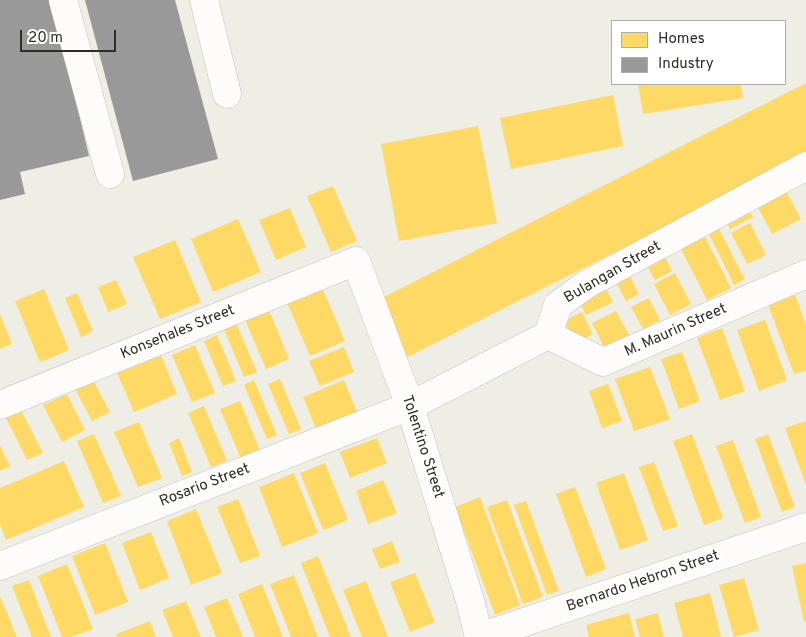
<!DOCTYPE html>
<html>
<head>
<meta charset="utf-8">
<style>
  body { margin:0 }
  #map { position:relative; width:806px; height:637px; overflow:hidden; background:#efeee5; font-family:Overpass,sans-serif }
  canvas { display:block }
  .legend { position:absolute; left:611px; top:20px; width:175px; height:65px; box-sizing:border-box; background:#fff; border:1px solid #ababa9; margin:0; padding:6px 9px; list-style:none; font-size:15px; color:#2e2d28 }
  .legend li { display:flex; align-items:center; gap:10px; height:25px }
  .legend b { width:25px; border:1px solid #ababa9 }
  .scale { position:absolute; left:20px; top:30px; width:96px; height:22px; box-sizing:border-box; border:2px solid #2e2d28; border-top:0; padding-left:6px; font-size:15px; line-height:18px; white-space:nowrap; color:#2e2d28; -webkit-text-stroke:4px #fff; paint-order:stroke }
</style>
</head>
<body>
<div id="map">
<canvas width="806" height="637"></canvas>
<ul class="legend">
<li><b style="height:14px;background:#ffd966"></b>Homes</li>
<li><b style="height:14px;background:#999"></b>Industry</li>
</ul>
<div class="scale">20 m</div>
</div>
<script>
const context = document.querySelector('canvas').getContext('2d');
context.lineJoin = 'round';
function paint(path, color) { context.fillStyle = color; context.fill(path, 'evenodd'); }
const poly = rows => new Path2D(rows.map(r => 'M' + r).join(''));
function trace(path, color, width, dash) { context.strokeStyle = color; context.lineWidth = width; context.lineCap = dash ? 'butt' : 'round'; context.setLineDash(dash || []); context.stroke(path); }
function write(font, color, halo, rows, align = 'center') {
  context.font = font + ' Overpass,sans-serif'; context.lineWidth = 5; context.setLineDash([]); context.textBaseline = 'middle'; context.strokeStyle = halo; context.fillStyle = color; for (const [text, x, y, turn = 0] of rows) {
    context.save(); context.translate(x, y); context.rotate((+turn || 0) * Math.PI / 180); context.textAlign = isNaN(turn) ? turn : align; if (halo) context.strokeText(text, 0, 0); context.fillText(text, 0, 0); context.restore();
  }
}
paint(poly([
  [806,83,806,158,756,181,405,358,376,301],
  [638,84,741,84,743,98,643,114],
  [613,95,623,146,511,169,500,118],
  [478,126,497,223,399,241,381,144],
  [782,183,801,219,772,234,753,198],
  [333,186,357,241,331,252,307,196],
  [744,201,753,217,730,229,722,213],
  [290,208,306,247,276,260,259,220],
  [238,219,261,272,213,292,191,239],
  [716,223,745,279,734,285,706,228],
  [750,223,766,255,747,264,731,233],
  [703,233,731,288,707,300,679,245],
  [175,240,201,302,160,319,133,257],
  [662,251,672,271,655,280,644,260],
  [626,268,639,294,626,301,612,275],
  [675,273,691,304,670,315,654,284],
  [116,280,127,304,108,312,98,287],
  [602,281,613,302,586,315,575,294],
  [321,285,345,341,310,356,286,300],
  [44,289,69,350,40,362,15,301],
  [77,293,93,331,81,337,65,298],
  [795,295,806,325,806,370,794,374,768,305],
  [649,298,660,320,643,329,631,307],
  [267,305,289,359,266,369,243,315],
  [616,311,629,335,604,347,592,323],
  [582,312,593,334,575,343,564,321],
  [0,314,12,344,0,349],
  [235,320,257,372,244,377,222,325],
  [765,320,787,380,759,391,737,330],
  [722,328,745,391,720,400,697,338],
  [217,335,236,381,223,386,204,341],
  [195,345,215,393,192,402,172,355],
  [344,347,354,372,320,386,309,361],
  [158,348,177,394,134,412,114,366],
  [682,352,700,401,679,409,661,359],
  [650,367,670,419,634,431,615,379],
  [90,374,110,412,92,421,72,383],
  [280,379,301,429,289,434,268,384],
  [254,380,277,435,267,439,244,385],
  [344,380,359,417,318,434,303,397],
  [608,384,622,421,602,428,589,391],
  [67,394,85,430,62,442,43,405],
  [240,401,263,458,244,466,220,409],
  [19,406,43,453,27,460,4,414],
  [204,406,227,461,211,467,188,413],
  [806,421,806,485,785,428],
  [139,422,162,478,138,487,114,432],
  [94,434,121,496,103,503,77,441],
  [692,434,723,518,704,525,673,441],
  [768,434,795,507,782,512,755,439],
  [179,438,192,472,182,476,169,443],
  [377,438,387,463,350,478,340,452],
  [733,440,761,517,745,523,716,446],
  [0,446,10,466,0,471],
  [64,461,84,507,6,540,0,525,0,488],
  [654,462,678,526,663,531,639,467],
  [325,463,348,520,323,530,300,473],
  [294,473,318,533,282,547,259,487],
  [624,473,648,540,620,550,596,483],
  [383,480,397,513,368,524,356,491],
  [575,487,606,569,586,577,556,494],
  [480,497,520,605,495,615,455,507],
  [238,499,260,556,240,563,217,507],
  [507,500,543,597,523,604,487,507],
  [526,501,559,591,547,595,514,505],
  [196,509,222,573,191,585,167,521],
  [151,532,169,578,140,590,122,543],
  [392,541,400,562,380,569,372,549],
  [105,543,128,602,95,615,72,556],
  [318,556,351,637,330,637,301,563],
  [806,563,806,621,804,622,792,566],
  [67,564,93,629,71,637,62,637,38,576],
  [415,573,435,622,410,632,390,582],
  [294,575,318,637,291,637,270,584],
  [744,578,759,630,734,637,719,585],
  [29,580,51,637,32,637,12,586],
  [366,581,388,637,362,637,343,590],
  [262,584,283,637,255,637,238,594],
  [710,593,721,637,683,637,674,603],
  [0,596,17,637,0,637],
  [227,598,243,637,216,637,204,607],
  [186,601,201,637,173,637,162,610],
  [629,613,635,637,589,637,586,625],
  [658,613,664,637,640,637,635,619],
  [150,621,156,637,117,637,116,634]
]), '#ffd966');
paint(poly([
  [0,0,52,0,89,156,20,172,25,194,0,200],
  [85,0,175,0,218,159,133,181]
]), '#999');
const minor = poly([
  [63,0,110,174],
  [204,0,227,94],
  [548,335,603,362,806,274],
  [0,405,356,261,410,406,471,604,479,637],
  [0,566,410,406,548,335,558,305,587,284,806,166],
  [480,637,806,527]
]);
trace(minor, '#c4c3bc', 29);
trace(minor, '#fdfcfb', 28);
write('15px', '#2e2d28', '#fff', [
  ["Bulangan Street",613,273,-30],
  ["M. Maurin Street",676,331,-24],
  ["Konsehales Street",178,333,-22],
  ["Tolentino Street",422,447,72],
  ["Rosario Street",205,486,-21],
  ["Bernardo Hebron Street",643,582,-19]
]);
</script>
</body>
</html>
